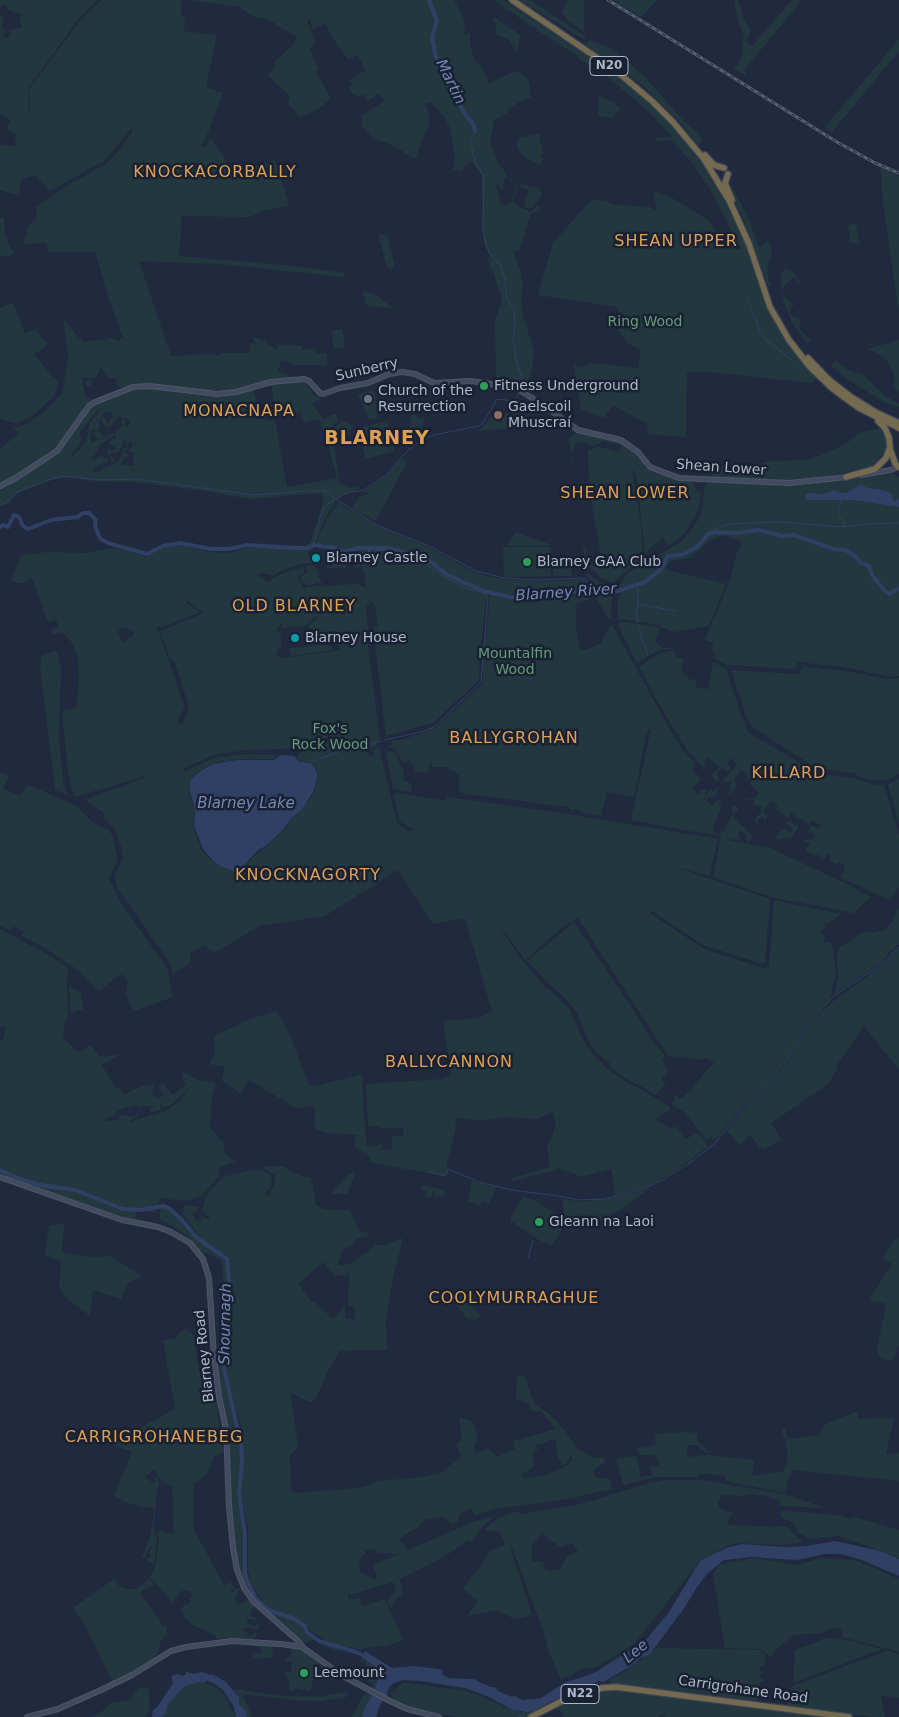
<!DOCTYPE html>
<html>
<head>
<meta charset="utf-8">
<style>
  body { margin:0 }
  canvas { display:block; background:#20293d }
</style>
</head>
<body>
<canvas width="899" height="1717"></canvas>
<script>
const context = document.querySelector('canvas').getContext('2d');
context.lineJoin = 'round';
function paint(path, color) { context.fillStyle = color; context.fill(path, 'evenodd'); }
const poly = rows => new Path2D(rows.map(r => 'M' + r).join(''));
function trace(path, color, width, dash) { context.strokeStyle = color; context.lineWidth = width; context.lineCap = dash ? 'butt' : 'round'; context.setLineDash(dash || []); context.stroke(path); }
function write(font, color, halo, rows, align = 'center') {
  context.font = font + ' "DejaVu Sans",sans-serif'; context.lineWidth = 5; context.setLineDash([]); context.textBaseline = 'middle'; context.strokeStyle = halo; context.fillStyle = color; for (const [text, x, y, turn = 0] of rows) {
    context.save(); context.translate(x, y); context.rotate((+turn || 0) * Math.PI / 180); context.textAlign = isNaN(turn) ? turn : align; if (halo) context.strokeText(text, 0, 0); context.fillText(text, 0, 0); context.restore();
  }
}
paint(poly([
  [0,0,98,0,81,16,28,88,29,112,30,107,29,89,79,22,101,0,181,0,182,16,185,19,184,31,217,35,206,87,223,93,209,130,201,147,203,147,206,146,210,138,216,145,234,173,238,173,275,160,276,165,279,165,278,168,289,206,265,210,250,217,182,216,179,256,292,266,345,273,342,277,222,264,139,261,171,356,211,354,218,356,222,353,248,353,251,350,249,345,252,343,255,344,253,337,266,341,268,345,276,349,279,348,276,345,277,344,302,346,302,350,315,348,317,354,327,353,327,362,326,365,296,365,281,360,278,371,295,377,261,382,226,392,217,393,150,384,139,385,122,389,116,385,117,379,110,378,100,367,98,374,95,378,90,378,92,382,91,385,87,386,85,384,89,378,82,377,83,386,86,397,91,398,96,404,133,389,140,388,150,388,211,396,220,396,253,389,258,408,264,413,265,421,275,420,287,487,337,478,325,433,334,428,342,421,354,426,349,431,349,435,333,439,340,485,343,484,350,488,355,486,359,487,359,489,337,498,325,518,315,544,313,544,322,514,322,510,312,544,308,547,303,547,310,543,324,500,321,493,250,499,200,490,133,482,95,481,65,477,48,481,18,493,9,503,0,506,0,449,19,433,13,426,17,427,27,424,46,410,62,393,66,372,68,354,63,318,78,337,84,342,102,339,107,341,108,337,120,341,120,338,123,338,108,296,95,252,49,252,46,243,23,244,29,225,37,216,36,207,63,188,106,164,122,147,132,132,132,128,104,161,50,191,35,175,22,179,19,196,0,190,0,145,15,146,16,134,6,129,11,120,0,114,0,16,5,17,1,28,5,29,3,38,9,38,11,29,20,28,22,26,19,21,21,14,6,9,7,5,3,5,0,7],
  [99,408,97,415,90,422,86,442,74,455,74,457,72,456,72,452,76,449,81,441,80,432],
  [106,411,114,414,112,416,113,419,110,419,107,425,106,419,103,417,101,420,106,427,110,428,118,416,128,419,130,424,127,427,125,425,125,419,122,419,121,422,124,425,116,431,115,439,112,439,109,444,115,446,115,450,111,451,110,449,108,449,107,454,119,452,125,439,127,448,123,449,122,452,127,451,129,441,132,442,133,446,130,448,129,452,136,452,133,456,134,466,121,465,124,457,129,456,127,453,124,452,117,463,114,462,114,457,111,457,110,459,114,463,113,465,103,468,100,472,92,471,96,466,108,462,108,459,101,456,93,460,91,456,94,456,101,444,114,436,113,433,111,433,103,437,101,433,95,431,94,434,99,439,92,443,90,438,92,429,99,431,99,421],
  [189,0,454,0,464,20,465,35,470,32,470,45,474,59,484,71,489,82,485,82,489,83,516,71,524,75,529,82,531,97,514,105,508,110,507,113,493,121,494,125,490,141,491,149,493,149,497,162,507,174,506,176,513,180,508,188,511,180,507,177,505,178,502,185,504,189,502,189,501,191,500,186,496,184,495,181,501,204,506,206,507,204,512,203,516,188,517,187,518,188,517,188,518,190,516,190,517,194,515,193,514,201,518,207,528,210,528,213,532,211,538,205,540,207,534,213,531,213,519,251,514,251,516,261,520,268,523,288,521,297,523,315,534,351,532,368,525,389,521,388,521,381,496,379,495,321,502,300,493,271,490,269,488,257,491,257,485,244,483,230,482,176,472,162,466,164,462,172,453,169,455,156,450,128,445,118,436,107,430,102,425,104,429,114,429,124,415,159,390,144,374,139,362,126,362,116,384,101,379,93,368,101,363,94,357,98,356,94,352,94,349,87,352,84,350,80,366,70,357,55,348,59,336,43,325,24,313,29,310,20,307,20,315,43,309,49,313,54,314,60,319,70,316,71,331,99,317,110,300,117,288,104,290,96,267,75,274,70,276,60,292,46,297,37,267,19,254,17,239,7],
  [493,0,503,0,588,56,619,78,638,94,664,117,677,131,703,164,728,204,746,246,763,295,772,313,818,377,812,383,708,372,706,373,679,371,687,372,686,437,648,434,647,424,613,405,604,418,581,409,574,365,581,368,591,363,639,368,640,349,627,343,617,329,618,307,538,295,553,243,591,200,604,201,616,205,648,207,657,210,653,192,654,191,672,198,703,217,710,222,715,229,731,242,735,248,739,250,741,249,710,189,693,164,671,140,656,141,656,138,672,137,649,112,610,79,577,57,578,56,576,54,561,46],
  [519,0,530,0,585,36,585,40],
  [568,0,584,0,584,32,569,21,562,13,562,11],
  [614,0,657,0,641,17],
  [735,0,738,0,744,20,750,29,751,31,747,41,749,45,752,46,792,0,802,0,745,69,747,76,734,69,742,57,742,46,744,37,736,14],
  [494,17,520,35,518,51,516,52,509,40,501,36,497,36,495,31,497,30,495,25,497,24,492,20],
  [899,39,899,51,832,132,825,127],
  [589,40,611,48,643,75,681,118,700,136,702,140,698,145,679,121,640,83,586,45],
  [598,96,612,101,621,109,613,118,598,116],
  [539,134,543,154,540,155,541,158,546,159,542,160,541,165,526,158,518,150,517,143,519,141,518,138],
  [881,167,899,176,899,314,882,195],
  [526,183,529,187,531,185,530,187,532,188,533,186,538,188,543,194,532,208,524,207,529,190,525,188,523,189,520,185,521,184,525,185],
  [731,186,749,219,758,245,762,246,768,240,770,244,772,254,767,269,769,280,771,283,769,288,741,213,731,194],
  [0,217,4,218,5,234,10,247,14,251,10,256,0,256],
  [856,224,860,245,859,245,850,242,848,225],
  [380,234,387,235,395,266,391,269,387,267,379,238],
  [785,268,793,271,802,285,793,277,782,288,783,296,794,305,790,309,790,314,801,321,799,325,800,330,811,341,807,344,792,322,784,303,781,289,781,276],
  [363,291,376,295,393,308,369,306,365,303],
  [13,303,25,333,35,329,47,343,43,349,34,354,51,375,59,381,54,396,35,414,17,424,0,419,0,308],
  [342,329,345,347,334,349,331,331],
  [899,340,899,392,892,385,895,379,894,375,886,358,868,349],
  [836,360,848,370,863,374,884,395,899,404,899,407,884,402,850,381,830,365],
  [300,381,306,384,314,396,318,395,321,398,312,404,323,419,334,414,336,415,338,420,330,428,324,431,319,419,304,423,300,412,276,415,271,383],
  [372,391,375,394,377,418,369,420,358,394],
  [412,413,420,419,424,419,421,429,408,436],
  [506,413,535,419,535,426,478,431,485,424,490,417,501,423],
  [384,422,388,424,394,450,392,452,368,458,365,457,359,430,360,428],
  [881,428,887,437,887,447,883,458,877,465,868,469,791,481,714,478,711,473,711,470,742,469,772,461,805,460,822,455,847,443,859,433],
  [577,432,618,440,631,448,652,470,677,479,692,481,698,492,701,492,698,511,685,533,669,546,663,537,650,548,645,557,639,495,637,476,631,468,641,523,643,558,646,559,627,570,613,583,601,578,590,568,585,557,582,539,590,564,592,566,603,568,589,488,588,450,599,447,620,452,620,445,603,441,597,445,590,446,588,443,576,442,572,453,573,469,569,438],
  [402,458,407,462,376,521,352,508,359,497,372,492,359,493,365,491,387,475],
  [893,474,899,477,899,676,891,677,843,667,798,662,795,669,728,665,714,658,715,653,712,652,713,643,705,640,730,580,737,551,741,547,740,541,725,536,718,537,709,541,690,558,670,561,666,568,670,571,726,584,709,626,674,632,654,624,618,619,618,602,621,593,619,593,618,587,628,573,641,565,681,542,690,532,698,520,703,508,704,489,706,484,709,482,795,485],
  [337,502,376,525,426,546,472,571,491,577,509,580,561,581,584,579,590,587,589,589,546,595,503,594,490,592,463,581,443,570,428,559,446,574,487,593,480,651,479,680,433,723,386,736,373,627,378,626,375,605,371,602,369,605,365,604,371,645,368,646,380,739,376,746,366,750,369,757,374,756,373,750,379,747,397,823,409,831,413,829,400,822,394,797,395,794,399,793,446,801,447,797,562,813,718,839,710,876,672,866,770,899,765,962,763,964,703,945,652,911,650,913,706,950,766,969,769,967,774,900,841,914,828,924,824,924,825,927,821,931,825,938,823,943,829,941,833,947,836,973,829,1001,812,1018,787,1060,754,1093,715,1140,711,1137,706,1139,684,1112,672,1104,676,1095,679,1099,682,1098,693,1088,693,1087,714,1062,706,1058,700,1060,692,1058,668,1056,578,918,560,929,527,959,525,960,496,920,518,955,544,986,555,994,569,1009,585,1044,594,1055,606,1068,628,1083,639,1088,670,1107,670,1110,656,1119,671,1129,675,1126,685,1139,698,1133,707,1145,707,1147,691,1160,658,1181,640,1189,615,1195,611,1169,581,1177,570,1172,556,1168,555,1170,513,1181,512,1178,550,1167,547,1144,551,1140,556,1123,553,1112,536,1119,504,1117,481,1121,455,1118,456,1127,446,1167,448,1168,446,1176,372,1163,368,1154,354,1147,356,1140,354,1138,358,1135,328,1133,315,1129,314,1106,296,1108,249,1080,241,1094,222,1081,225,1067,209,1064,215,1052,214,1036,250,1019,277,1011,288,1030,309,1085,315,1086,362,1074,364,1113,367,1147,382,1144,382,1150,392,1149,392,1136,404,1135,403,1128,381,1128,378,1126,368,1127,366,1084,443,1079,451,1075,443,1021,479,1018,492,1011,465,918,433,924,398,870,325,916,260,926,214,953,204,945,190,954,190,963,173,974,170,963,117,887,114,877,123,858,121,846,114,828,103,818,105,814,85,800,144,778,143,775,139,778,74,797,68,773,62,711,76,708,79,681,78,659,73,644,62,632,53,634,51,629,59,627,56,620,48,622,32,578,25,583,16,583,11,580,21,555,48,552,86,553,113,548,126,550,146,557,163,548,180,545,210,552,229,553,245,548,275,547,296,550,313,547,313,550,308,551,308,557,311,557,313,564,306,563,285,569,285,571,281,571,273,576,262,573,258,575,267,582,281,574,304,567,304,572,299,576,298,579,303,588,319,585,326,587,335,585,357,584,366,588,364,570,360,567,352,568,356,565,358,559,338,558,337,559,341,562,349,562,347,565,346,568,326,568,327,566,332,566,329,559,331,558,332,554,362,556,362,554,352,553,351,550,364,549,387,549,427,559,388,548,361,547,343,551,325,544,317,544,316,543,326,520,337,506],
  [186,600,204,613,160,631,170,659,174,661,176,665,189,707,182,726,177,721,184,707,159,632,156,628,169,625,200,612,187,603],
  [315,617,318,617,308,626,312,629,313,644,329,642,336,643,341,650,284,658,276,655,278,649,281,648,281,637,277,629,281,623,283,624,281,627,286,628,295,626,302,627,308,624],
  [125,627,134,632,134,635,123,642,117,633,120,629],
  [302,748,297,758,300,760,308,762,314,765,319,774,315,791,304,807,291,820,285,830,249,861,231,871,214,863,201,850,193,826,194,811,188,787,190,779,198,772,213,763,237,759,273,759,278,755,247,754,228,756,212,759,184,772,183,769,216,754,248,750],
  [515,532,549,544,548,546,507,546],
  [503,547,551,547,551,576,504,577],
  [553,564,571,564,572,576,553,576],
  [311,565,316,567,319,572,319,575,318,576,322,584,316,583,308,586,300,582,301,576,307,573,306,566],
  [588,573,594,579,612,588,611,617,608,618,594,594,599,589,585,574],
  [592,592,589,600,576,604,576,628,580,650,586,650,601,643,609,627,612,625,667,724,683,751,695,763,692,771,695,774,695,776,698,774,700,780,692,789,697,793,697,795,699,793,700,793,701,789,704,791,705,789,707,789,704,801,710,788,713,792,717,787,719,789,715,796,709,797,707,799,707,801,712,806,715,801,717,802,719,800,721,801,719,805,722,807,713,826,714,833,719,834,721,831,723,832,733,813,731,808,734,805,739,810,734,814,733,817,753,836,750,842,746,841,747,835,740,831,738,836,740,837,740,840,724,839,770,848,849,885,870,897,854,913,851,913,846,910,842,913,840,910,774,898,713,877,721,835,688,831,631,820,651,729,647,730,634,797,607,792,601,816,581,812,575,809,574,806,573,811,566,806,563,807,509,799,464,794,459,791,459,775,447,767,432,767,432,762,430,762,428,773,415,771,413,764,411,764,409,760,403,762,395,749,389,748,388,745,392,745,391,741,407,738,435,728,483,683,482,651,486,635,490,597,489,594,500,598,525,599,572,596],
  [618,621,658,627,660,628,655,642,663,648,668,647,673,649,658,650,637,663,623,636],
  [328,644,331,645,332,650,291,656,290,648],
  [674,650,677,658,683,658,684,663,681,664,684,675,688,676,688,679,696,680,696,688,708,689,713,662,726,669,741,715,749,733,803,765,803,771,853,778,876,785,884,785,899,836,899,887,890,900,841,878,845,866,839,862,837,864,829,860,831,855,827,854,824,860,820,858,820,855,814,855,806,852,806,850,810,844,803,840,802,839,812,840,815,835,808,831,811,825,819,829,821,825,812,821,807,828,806,827,809,824,801,819,799,820,791,812,789,815,790,817,786,819,787,817,775,810,778,806,771,801,763,811,767,817,766,820,762,817,757,821,759,823,758,825,754,820,762,811,760,809,762,807,753,804,755,800,745,800,755,798,759,792,750,785,752,781,750,778,746,780,745,779,748,777,742,770,734,780,737,785,730,794,728,793,731,790,730,789,731,787,729,785,732,782,729,780,726,783,723,780,737,765,731,758,727,762,731,769,728,769,729,771,727,773,726,770,725,770,722,768,716,774,720,779,717,782,711,775,716,772,719,766,708,757,704,762,706,767,704,768,687,750,657,701,639,667,658,654],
  [57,651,61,668,59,739,63,781,68,795,55,790,40,666,42,655],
  [803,667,853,672,886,679,899,678,899,774,887,780,873,780,856,776,855,773,811,768,808,763,754,728,748,721,731,670,799,674],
  [387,751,395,752,397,755,400,766,404,770,403,780,412,784,411,792,393,789,386,752],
  [0,772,9,776,3,789,19,796,28,785,75,805,92,822,108,829,112,835,118,859,109,878,120,902,167,968,173,997,134,1011,126,995,128,981,125,977,120,974,99,991,78,970,42,946,22,936,24,932,13,926,11,931,0,925],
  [899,779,899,823,888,784],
  [789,820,796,826,798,822,798,827,791,839,787,837,785,839,783,838,779,840,776,838,782,830,784,829,791,833,792,831,792,828,788,824,785,825],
  [897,909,899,910,899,944,890,952,883,961,834,995,838,976,837,956,839,948,863,932,869,931,874,933,886,929,893,921],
  [574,922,630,1005,651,1039,666,1057,662,1058,668,1071,661,1079,666,1083,656,1095,626,1078,611,1067,609,1062,597,1053,589,1042,576,1011,560,993,546,981,527,961],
  [0,929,45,953,68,968,67,981,68,1015,64,1026,63,1036,65,1040,79,1052,91,1045,100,1057,120,1054,102,1065,116,1089,120,1088,123,1095,142,1086,149,1086,155,1083,152,1094,157,1098,163,1095,158,1087,161,1086,162,1082,172,1095,186,1085,182,1079,182,1071,197,1080,216,1083,212,1097,210,1128,223,1142,225,1154,236,1162,219,1167,219,1176,200,1197,184,1201,160,1198,156,1212,136,1211,135,1222,121,1219,19,1183,0,1174,0,1041,3,1040,6,1027,0,1027],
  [190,1088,179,1102,165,1111,138,1119,131,1123,131,1120,138,1117,136,1111,136,1116,131,1117,127,1115,124,1115,119,1116,119,1119,116,1120,106,1122,105,1119,114,1116,118,1110,137,1105,140,1108,142,1106,152,1106,153,1107,150,1109,151,1113,160,1110,160,1105,162,1105,163,1108,171,1105],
  [899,948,899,1070,864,1026,837,1065,838,1068,827,1085,771,1123,782,1140,762,1150,750,1135,740,1145,727,1131,762,1087,788,1061,812,1022,831,1003,836,999,837,1000,839,997,886,962,893,952],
  [69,986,81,993,83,1009,71,1013],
  [267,1166,282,1166,289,1169,289,1171,304,1177,311,1177,316,1205,324,1209,350,1210,359,1231,367,1232,368,1237,358,1238,352,1245,343,1249,338,1265,341,1266,351,1263,369,1251,376,1244,377,1245,384,1245,403,1238,392,1282,386,1323,387,1350,340,1351,331,1365,315,1400,310,1402,291,1393,298,1448,290,1455,291,1491,296,1493,359,1488,379,1481,423,1477,441,1473,461,1456,456,1445,462,1439,459,1417,473,1422,478,1438,473,1449,475,1454,488,1448,497,1457,515,1449,513,1441,556,1429,541,1411,532,1411,530,1405,516,1398,517,1375,525,1376,534,1404,551,1415,565,1431,577,1448,593,1458,604,1457,605,1462,594,1470,594,1475,598,1479,609,1478,612,1489,568,1499,495,1509,475,1515,472,1509,468,1510,462,1512,459,1515,459,1520,453,1524,442,1517,425,1519,419,1527,404,1535,400,1539,400,1541,405,1546,406,1551,473,1522,495,1516,482,1527,472,1542,468,1540,444,1557,400,1579,403,1592,390,1608,387,1600,396,1590,393,1582,353,1594,348,1593,349,1600,360,1598,362,1606,385,1599,403,1640,388,1646,364,1648,362,1650,331,1643,312,1632,303,1621,267,1606,262,1601,252,1586,248,1571,248,1527,240,1493,243,1463,241,1444,241,1462,239,1492,244,1531,245,1573,245,1578,255,1598,268,1610,295,1620,304,1626,307,1632,319,1642,357,1657,328,1648,314,1640,304,1643,258,1604,251,1596,241,1577,235,1550,231,1517,226,1422,216,1362,220,1360,224,1330,222,1326,225,1290,222,1266,220,1260,208,1253,204,1254,184,1233,160,1219,161,1207,169,1209,179,1218,197,1239,223,1259,226,1265,229,1258,224,1253,219,1253,202,1240,183,1215,184,1206,199,1206,196,1212,194,1212,191,1215,195,1216,194,1219,198,1221,201,1221,200,1215,209,1220,210,1218,202,1211,205,1198,215,1185,226,1176,252,1170,260,1170,270,1174,272,1182,270,1188,264,1193,268,1197,274,1187,275,1175,263,1168],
  [323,1262,335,1276,346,1275,349,1270,348,1306,354,1306,355,1319,347,1319,346,1326,345,1305,333,1319,314,1301,312,1303,298,1284],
  [226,1336,227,1339,225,1369,241,1426,240,1441,222,1366],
  [548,1440,554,1440,556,1442,557,1454,562,1466,568,1462,570,1456,572,1457,572,1460,568,1465,546,1475,525,1479,521,1475,533,1467,534,1459,532,1456,535,1451,538,1450,536,1445,548,1442],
  [375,1549,378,1553,391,1553,393,1555,404,1552,379,1562,373,1567,377,1575,377,1579,374,1579,360,1572,359,1564,361,1563,360,1559,363,1558,362,1555,366,1554,365,1550],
  [353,1173,355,1175,347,1194,333,1194,333,1192,349,1174],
  [472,1181,496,1187,489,1206,489,1204,484,1201,480,1205,468,1201],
  [422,1185,445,1191,443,1197,438,1195,437,1197,434,1196,435,1192,433,1191,431,1197,429,1196,427,1199,425,1198,427,1192,421,1190],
  [647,1188,649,1189,626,1206,605,1218,588,1222,572,1223,565,1215,561,1198,580,1202,610,1198,641,1191],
  [523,1197,532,1199,564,1219,565,1225,552,1245,539,1240,511,1221,511,1216],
  [64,1224,62,1253,94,1257,110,1256,142,1276,127,1283,121,1299,93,1290,90,1316,64,1296,59,1285,61,1261,45,1255,49,1225],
  [896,1238,899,1240,899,1344,893,1361,883,1359,878,1355,877,1349,886,1304,869,1300,892,1264,882,1258],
  [463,1289,471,1294,471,1299,468,1301,472,1307,481,1315,476,1320,468,1319,459,1308,459,1298],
  [184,1328,194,1335,199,1373,216,1400,223,1453,214,1457,206,1476,194,1483,194,1530,224,1585,234,1581,231,1583,234,1589,229,1591,234,1592,234,1590,240,1587,235,1599,238,1606,248,1599,257,1610,252,1608,250,1617,254,1616,258,1622,255,1622,254,1619,247,1619,247,1622,248,1625,251,1624,251,1626,255,1626,259,1623,258,1631,254,1628,243,1628,243,1631,247,1632,247,1635,251,1636,255,1633,257,1633,254,1639,216,1638,215,1635,192,1625,184,1617,181,1609,184,1605,190,1603,191,1600,189,1599,193,1596,191,1592,186,1590,179,1592,178,1597,172,1602,150,1577,154,1570,157,1555,159,1538,157,1533,160,1529,162,1532,174,1534,172,1486,164,1483,157,1475,157,1471,151,1470,150,1473,148,1475,146,1474,145,1477,153,1483,157,1476,159,1484,156,1497,154,1528,157,1540,154,1563,146,1561,148,1558,150,1558,151,1554,149,1553,152,1548,150,1547,149,1547,145,1557,142,1558,151,1534,154,1508,141,1507,120,1500,121,1499,114,1496,132,1452,110,1444,175,1409,163,1340,175,1339],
  [858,1411,858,1419,894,1418,886,1454,899,1453,899,1481,793,1470,787,1482,785,1493,726,1481,725,1476,699,1473,697,1477,655,1477,623,1485,616,1459,636,1456,641,1477,652,1475,650,1467,659,1465,658,1458,655,1458,654,1455,640,1455,636,1447,638,1447,639,1448,655,1445,657,1440,654,1434,687,1432,697,1433,697,1440,709,1453,707,1454,697,1445,687,1445,687,1457,707,1455,754,1460,752,1476,784,1471,788,1456,786,1442,781,1429,785,1428,788,1439,819,1435,825,1424],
  [664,1480,701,1480,784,1494,825,1508,779,1506,780,1501,762,1495,751,1494,742,1496,723,1495,718,1500,719,1508,729,1512,733,1512,727,1523,731,1525,781,1527,783,1525,788,1528,802,1542,782,1545,734,1543,716,1551,699,1562,635,1643,597,1667,582,1669,561,1680,547,1647,545,1636,509,1539,511,1548,510,1547,532,1615,514,1619,497,1610,467,1616,478,1601,463,1589,472,1576,475,1574,491,1550,505,1545,500,1532,484,1530,493,1522,502,1516,516,1512,520,1512,522,1514,581,1504,650,1483],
  [543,1532,548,1539,561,1547,573,1543,578,1551,567,1556,560,1569,551,1571,545,1570,543,1562,532,1561,532,1545],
  [781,1510,843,1516,850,1519,854,1517,899,1530,899,1558,874,1548,838,1536,810,1539,799,1533,793,1522,781,1518],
  [754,1558,797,1565,822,1558,855,1560,899,1579,899,1652,843,1637,843,1629,835,1627,820,1633,793,1635,776,1650,770,1657,761,1649,725,1648,713,1574,720,1564],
  [114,1579,120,1587,128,1589,136,1589,149,1579,154,1584,142,1591,141,1595,158,1618,159,1618,163,1627,166,1625,167,1634,161,1641,157,1654,148,1663,113,1683,86,1627,73,1608],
  [828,1638,851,1641,882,1649,793,1683,795,1650],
  [256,1644,272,1645,273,1657,257,1659,253,1657,253,1653,261,1653,261,1648,255,1647],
  [287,1646,300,1650,319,1663,310,1691,296,1688,292,1691,288,1689,290,1682,284,1672,291,1672,292,1662,286,1661,286,1657,290,1657,291,1654,291,1649,286,1648],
  [656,1648,760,1650,765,1655,765,1665,760,1667,760,1670,763,1672,760,1674,759,1677,766,1681,760,1682,758,1701,641,1686,612,1684,609,1680,629,1669],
  [887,1651,899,1654,899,1698,881,1696,885,1717,872,1717,787,1706,792,1686],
  [362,1659,372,1664,379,1676,374,1690,371,1689,373,1683,367,1680,369,1675,366,1673,368,1669,366,1666,366,1662,358,1661],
  [199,1682,210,1685,218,1689,226,1697,232,1711,236,1717,162,1717,166,1713,168,1704,182,1688,185,1686],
  [403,1682,465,1691,483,1697,506,1708,508,1706,521,1712,534,1711,550,1702,555,1702,527,1717,457,1717,411,1708,391,1699,393,1698,391,1694],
  [141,1687,149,1689,150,1708,145,1717,87,1717,96,1716,112,1703,129,1700],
  [234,1689,282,1696,320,1697,349,1691,345,1698,320,1701,295,1700,242,1694,252,1717,246,1717,247,1712,239,1704,239,1697],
  [612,1689,823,1715,823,1717,661,1717,666,1715,665,1713,658,1717,564,1717,560,1710,553,1708,587,1694],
  [371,1692,373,1694,371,1695,372,1696,365,1706,362,1717,352,1717,364,1694]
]), '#22383e');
paint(poly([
  [861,484,867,488,882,490,889,492,892,495,894,502,899,499,899,507,854,500,806,500,805,495,808,493,824,494,834,490,839,493,846,493],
  [280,755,294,756,298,761,309,763,314,766,318,775,314,790,304,807,290,820,284,829,267,845,257,851,241,868,234,871,222,867,214,862,203,849,194,826,195,811,189,787,190,780,199,772,213,764,237,760,274,760],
  [835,1541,881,1551,899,1559,899,1576,862,1560,841,1554,825,1554,797,1560,752,1557,724,1560,707,1574,697,1587,685,1607,649,1655,640,1658,635,1664,603,1682,599,1681,550,1702,534,1711,527,1712,513,1710,489,1697,465,1688,420,1681,403,1680,394,1683,389,1687,387,1695,380,1705,376,1717,362,1717,365,1706,372,1696,379,1677,372,1664,362,1658,365,1651,392,1668,413,1666,439,1669,443,1670,442,1673,444,1676,450,1678,473,1679,490,1687,494,1687,498,1691,512,1697,514,1696,523,1700,535,1699,541,1698,564,1683,594,1673,645,1641,669,1612,700,1561,713,1554,729,1547,742,1544,784,1547,807,1546],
  [186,1672,194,1674,202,1672,210,1675,212,1674,220,1678,221,1680,224,1680,239,1697,239,1704,247,1712,246,1717,236,1717,234,1707,223,1690,214,1683,206,1681,204,1683,199,1682,185,1686,168,1704,166,1713,162,1717,152,1717,153,1710,158,1706,173,1683,171,1676,178,1674,183,1676,186,1674]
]), '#304064');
trace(poly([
  [747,298,760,331,765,339,793,361],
  [337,500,377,525,429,546,476,571,504,578,536,580,585,578,591,589],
  [842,500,838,510,840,519,844,521,844,527],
  [0,506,9,500,17,492,54,478,66,476,100,480,137,479,254,495,322,490,329,492,334,498],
  [708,534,709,532,728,524,781,522,840,527,866,524,899,523],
  [313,545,322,511,329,503,346,493,364,490,387,474,408,450,425,438,434,435,479,426,483,423,497,399,513,401,517,397,523,384,523,380,515,358,516,354,513,338,515,326,514,309,507,300,505,279,500,265,490,254,486,245,483,229,484,176,475,161,470,142,475,131],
  [369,554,379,550,415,556,423,560,431,568,450,580,469,589,482,592,488,597,481,682,434,727,424,731,385,740],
  [638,585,638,604,636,613,638,622],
  [638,604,675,611],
  [638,625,641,634,642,640,648,655],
  [319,759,341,751,382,741],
  [310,764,316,760],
  [429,1172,446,1176,448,1169,482,1183,512,1190,565,1197,579,1200,603,1199,640,1190,661,1181,694,1160,716,1142,757,1091,787,1060,813,1019,834,996,886,961,892,953,899,947],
  [528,1258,533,1241],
  [519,1717,524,1715]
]), '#304064', 1);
trace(poly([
  [429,0,437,21,432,37,437,63,445,80,467,117,473,123,475,131],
  [0,527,3,525,8,527,14,515,19,517,23,526,28,529,51,520,78,517,83,513,89,513,96,520,95,526,99,536,101,539,108,543,147,554,163,546,180,543,211,549,229,549,247,545,296,548,308,548,313,545,334,548,343,552,358,548,388,548,427,559,446,574,465,583,487,592,510,597,568,593,591,589,610,592,618,591,645,582,661,569,668,556,681,555,686,553,698,546,708,534,716,532,736,533,758,530,783,536,794,535,833,549,846,550,856,557,861,563,869,566,872,575,884,590,889,594,899,588],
  [343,552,358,555,368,554,371,549],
  [0,1170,22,1180,41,1185,75,1190,123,1209,139,1210,164,1206,169,1208,181,1219,197,1238,227,1259,229,1282,224,1368,241,1444,242,1462,239,1493,245,1534,245,1574,249,1585,256,1599,269,1610,295,1619,305,1626,307,1632,319,1641,356,1652,367,1657]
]), '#304064', 4);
const secondary = poly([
  [861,475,891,470,898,467],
  [0,486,14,479,57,451,89,406,95,402,133,387,150,386,217,394,236,392,271,382,304,379,309,381,320,393,323,394,340,388,368,383,389,374,402,372,415,374,434,383,471,381,516,388,543,405,578,430,621,440,638,452,650,467,679,478,789,483,847,477],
  [0,1177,122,1220,158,1227,171,1232,190,1243,203,1259,209,1278,214,1358,219,1397,226,1429,229,1506,233,1548,237,1570,244,1588,253,1601,298,1641,302,1646,302,1647],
  [27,1717,58,1709,101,1690,132,1675,171,1651,186,1647,232,1641,281,1644,302,1647,343,1676,390,1701,407,1709,439,1717]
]);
const highway = poly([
  [512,0,615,70,652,101,673,122,704,159,730,202,749,244,770,307,789,340,810,367,833,389,859,408,899,428],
  [705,155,714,165,724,168],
  [728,174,725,183,732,200],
  [808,358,829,380,851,397,877,413,899,423],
  [890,449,895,463,898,467],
  [846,477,875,469,886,458,890,447,889,438,885,428,878,421],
  [531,1717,566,1699,602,1688,616,1687,849,1717]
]);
trace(secondary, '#4f5668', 6);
trace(highway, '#3c4355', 8);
trace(secondary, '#424a60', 4);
trace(highway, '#746a50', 5.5);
const rail = poly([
  [608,0,837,142,875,163,899,173]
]);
trace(rail, '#555f75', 3);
trace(rail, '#192132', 1, [4]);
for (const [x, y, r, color] of [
  [484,386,5,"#2e9e5b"],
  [368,399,5,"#6b7280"],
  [498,415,5,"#8d6e63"],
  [316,558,5,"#0f9aa8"],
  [527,562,5,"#2e9e5b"],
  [295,638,5,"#0f9aa8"],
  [539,1222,5,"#2e9e5b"],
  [304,1673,5,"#2e9e5b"]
]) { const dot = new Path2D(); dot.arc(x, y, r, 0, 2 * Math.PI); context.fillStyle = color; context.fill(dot); trace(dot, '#192132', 2); }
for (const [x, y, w] of [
  [609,66,38],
  [580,1694,38]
]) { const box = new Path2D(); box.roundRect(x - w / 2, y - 9.5, w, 19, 4); context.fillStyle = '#192132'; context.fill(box); trace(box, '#afb6c9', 1); }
write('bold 12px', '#afb6c9', null, [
  ["N20",609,66],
  ["N22",580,1694]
]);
write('14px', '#649c77', '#192132', [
  ["Ring Wood",645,322],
  ["Mountalfin",515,654],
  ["Wood",515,670],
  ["Fox's",330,729],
  ["Rock Wood",330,745]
]);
write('14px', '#afb6c9', '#192132', [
  ["Sunberry",367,370,-13],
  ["Shean Lower",721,468,4],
  ["Blarney Road",205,1356,-96],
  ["Carrigrohane Road",743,1690,8]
]);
write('14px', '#afb6c9', '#192132', [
  ["Fitness Underground",494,386],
  ["Church of the",378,391],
  ["Resurrection",378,407],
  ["Gaelscoil",508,407],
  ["Mhuscraí",508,423],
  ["Blarney Castle",326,558],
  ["Blarney GAA Club",537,562],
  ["Blarney House",305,638],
  ["Gleann na Laoi",549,1222],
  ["Leemount",314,1673]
], 'left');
write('italic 15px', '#7488b4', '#192132', [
  ["Martin",450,82,64],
  ["Blarney River",566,593,-4],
  ["Blarney Lake",246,804],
  ["Shournagh",226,1324,-89],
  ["Lee",636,1652,-40]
]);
context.letterSpacing = '1px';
write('16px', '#dfa054', '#192132', [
  ["KNOCKACORBALLY",215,173],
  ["SHEAN UPPER",676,242],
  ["MONACNAPA",239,412],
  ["SHEAN LOWER",625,494],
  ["OLD BLARNEY",294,607],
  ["BALLYGROHAN",514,739],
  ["KILLARD",789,774],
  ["KNOCKNAGORTY",308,876],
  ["BALLYCANNON",449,1063],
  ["COOLYMURRAGHUE",514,1299],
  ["CARRIGROHANEBEG",154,1438]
]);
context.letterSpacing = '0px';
context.letterSpacing = '1px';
write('bold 19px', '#dfa054', '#192132', [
  ["BLARNEY",377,439]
]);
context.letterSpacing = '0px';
</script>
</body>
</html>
